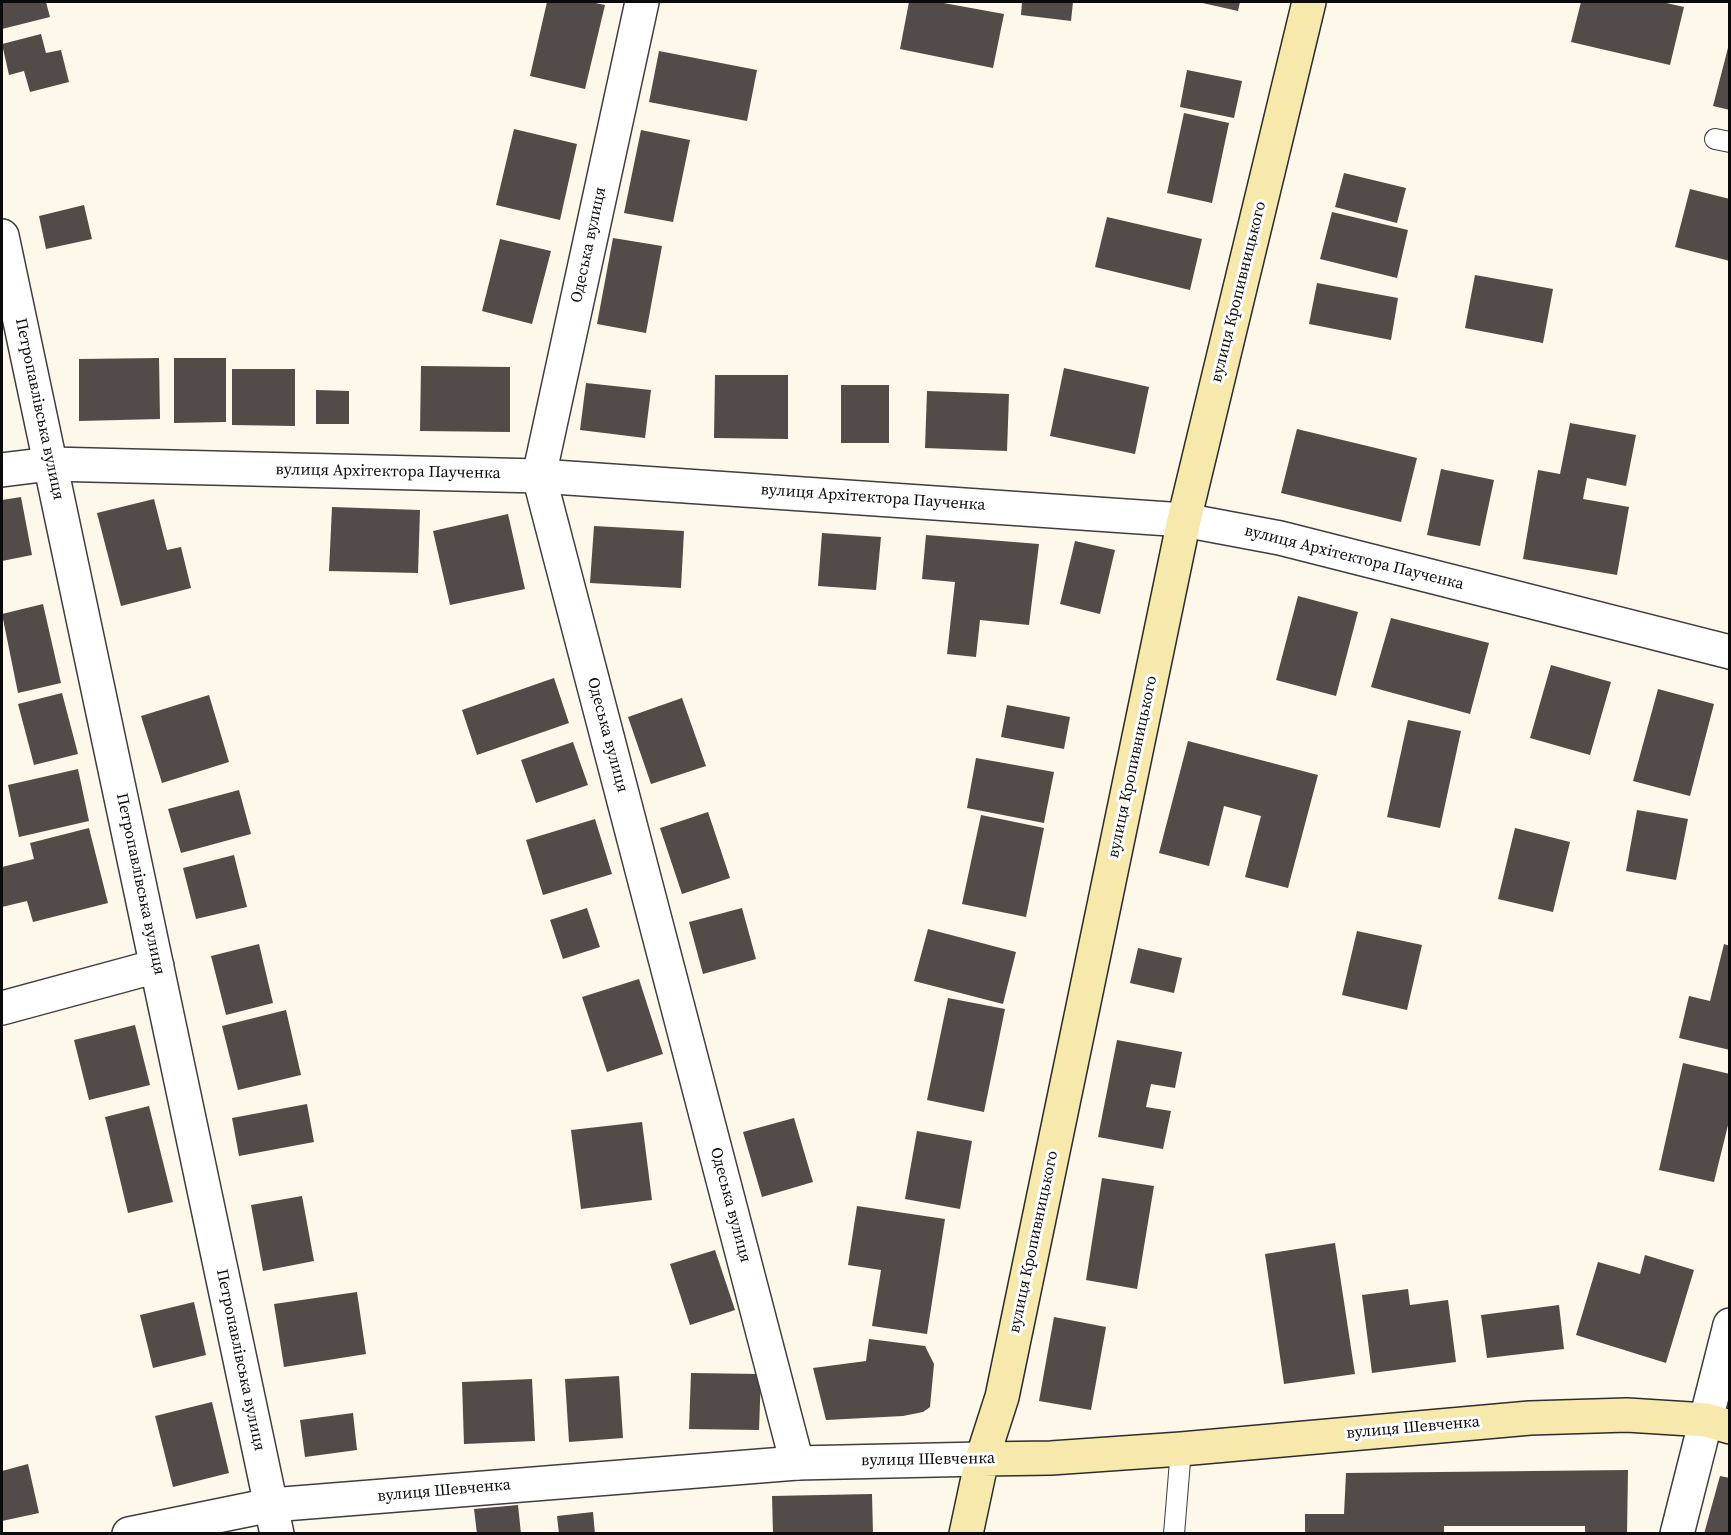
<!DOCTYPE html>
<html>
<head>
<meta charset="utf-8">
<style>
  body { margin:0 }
  #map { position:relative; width:1731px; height:1535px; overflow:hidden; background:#fdf8ea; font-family:"Source Serif 4",serif }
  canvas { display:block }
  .frame { position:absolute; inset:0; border:3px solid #0b0b0b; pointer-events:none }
</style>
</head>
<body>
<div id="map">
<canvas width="1731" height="1535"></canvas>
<div class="frame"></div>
</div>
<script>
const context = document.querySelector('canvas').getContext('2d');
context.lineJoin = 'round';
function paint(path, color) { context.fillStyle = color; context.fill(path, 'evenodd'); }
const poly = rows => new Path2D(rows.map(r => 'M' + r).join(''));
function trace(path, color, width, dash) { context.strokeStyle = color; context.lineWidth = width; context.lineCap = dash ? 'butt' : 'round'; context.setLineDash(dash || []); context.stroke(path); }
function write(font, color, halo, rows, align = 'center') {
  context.font = font + ' "Source Serif 4",serif'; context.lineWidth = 6; context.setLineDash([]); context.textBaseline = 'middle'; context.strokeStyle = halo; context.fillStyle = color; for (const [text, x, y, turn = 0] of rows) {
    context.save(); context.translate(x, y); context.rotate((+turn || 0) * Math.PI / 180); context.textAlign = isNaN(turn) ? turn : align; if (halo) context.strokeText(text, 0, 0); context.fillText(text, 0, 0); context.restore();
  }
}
paint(poly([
  [2,2,46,2,50,17,2,29],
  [547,2,591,2,605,5,585,89,530,76],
  [909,2,938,2,1004,14,993,68,900,49],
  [1022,2,1073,2,1071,21,1021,15],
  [1198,2,1240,2,1238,11],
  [1581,2,1662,2,1684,7,1670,65,1571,42],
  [41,34,46,53,61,50,69,82,30,92,24,71,9,75,2,44],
  [1730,40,1730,110,1713,106],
  [659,51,757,70,747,121,649,102],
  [1187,70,1242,81,1234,118,1180,107],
  [1184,113,1229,123,1212,203,1167,193],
  [514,129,577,144,560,220,496,205],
  [641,130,690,140,673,222,624,213],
  [1344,173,1406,188,1397,223,1335,207],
  [1690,189,1730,199,1730,261,1675,247],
  [84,205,92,239,46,249,39,216],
  [1332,212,1408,230,1397,278,1320,259],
  [1107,217,1202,239,1190,290,1095,267],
  [613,238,662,246,646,333,597,324],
  [500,239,551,251,532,324,482,311],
  [1475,275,1553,289,1543,343,1465,328],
  [1317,283,1398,298,1391,340,1309,324],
  [159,358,160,419,79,421,79,359],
  [174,358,226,358,226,422,174,423],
  [421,366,510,367,510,432,420,431],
  [1064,368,1149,387,1135,454,1050,436],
  [232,369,295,369,295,426,232,425],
  [715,375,788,375,788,439,714,438],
  [586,383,651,390,645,438,580,430],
  [841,385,889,385,889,443,841,443],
  [316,390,349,391,349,424,316,424],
  [927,391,1009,394,1007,451,925,448],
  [1570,423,1636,435,1626,486,1587,478,1583,499,1629,507,1617,575,1523,559,1538,470,1560,474],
  [1297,429,1417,458,1401,522,1281,493],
  [1441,469,1494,480,1480,546,1427,535],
  [21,497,32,555,2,561,2,500],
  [154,499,167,550,181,547,191,588,121,606,97,513],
  [332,507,420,510,418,573,329,571],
  [508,514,525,589,450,605,433,531],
  [594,526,684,531,681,588,590,583],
  [822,533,881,537,876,590,818,586],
  [926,535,1039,544,1029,625,980,620,976,657,947,654,955,582,922,579],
  [1075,541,1115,550,1100,614,1060,604],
  [1298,596,1358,612,1336,696,1276,680],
  [43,604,61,683,18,693,2,614],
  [1391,618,1489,643,1470,714,1371,687],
  [1551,665,1611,682,1590,755,1530,738],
  [554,678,569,723,477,755,462,710],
  [1658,689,1714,704,1690,796,1633,781],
  [62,693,78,754,34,765,18,704],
  [209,695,229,762,162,783,141,716],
  [682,698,706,766,651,784,628,717],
  [1007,705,1070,717,1064,749,1001,737],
  [1408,720,1461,731,1440,828,1387,817],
  [1188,741,1318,775,1288,888,1245,877,1261,816,1224,806,1209,866,1159,853],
  [573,742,588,785,536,803,521,760],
  [976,758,1054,772,1044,823,967,808],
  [78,769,89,821,19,837,8,785],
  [239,790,251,834,181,853,168,809],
  [1637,810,1688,819,1676,880,1626,871],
  [708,812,730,878,682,894,660,828],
  [981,815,1044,828,1026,917,962,904],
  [595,819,612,874,543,895,526,840],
  [89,828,108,903,33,922,27,901,2,907,2,867,34,859,30,843],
  [1515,828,1570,842,1553,912,1498,899],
  [234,855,247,907,196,919,183,868],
  [587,908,600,947,563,959,550,920],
  [742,908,756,959,703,974,689,922],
  [928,929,1016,952,1003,1004,914,981],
  [1357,931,1422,945,1407,1010,1342,995],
  [259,944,273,1003,226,1015,211,956],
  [1724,944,1730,946,1730,1050,1679,1038,1689,996,1710,1001],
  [1138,948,1182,958,1174,993,1130,983],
  [639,979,663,1054,607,1072,582,997],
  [948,998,1005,1009,984,1112,927,1100],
  [286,1010,301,1075,238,1090,222,1026],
  [135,1025,150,1085,89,1100,74,1040],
  [1117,1040,1182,1052,1175,1088,1151,1084,1146,1107,1171,1111,1163,1149,1098,1137],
  [1683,1063,1730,1074,1730,1117,1714,1182,1659,1170],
  [307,1104,314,1142,239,1156,232,1118],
  [149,1106,173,1202,128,1213,105,1117],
  [794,1118,813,1182,762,1197,743,1132],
  [642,1122,652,1200,581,1209,571,1130],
  [917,1131,972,1141,960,1209,905,1199],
  [1102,1178,1154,1186,1137,1289,1086,1280],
  [302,1196,314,1261,263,1271,251,1205],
  [857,1206,945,1219,927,1334,872,1326,881,1270,848,1265],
  [1335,1243,1355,1374,1284,1384,1265,1254],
  [715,1250,735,1310,690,1325,670,1264],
  [1645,1255,1694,1270,1666,1363,1576,1335,1598,1262,1640,1274],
  [1408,1289,1410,1305,1448,1300,1456,1362,1372,1373,1362,1295],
  [357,1292,366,1354,284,1367,274,1304],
  [194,1302,206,1355,153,1368,140,1315],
  [1559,1305,1564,1349,1487,1358,1481,1315],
  [1054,1317,1106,1327,1091,1410,1039,1401],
  [869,1339,925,1346,934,1364,930,1407,923,1412,903,1416,826,1420,813,1368,866,1361],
  [691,1373,761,1374,759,1430,689,1429],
  [619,1376,623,1438,569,1442,565,1379],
  [532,1379,535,1441,464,1444,462,1382],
  [212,1402,229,1473,173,1487,155,1416],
  [353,1413,357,1450,305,1457,300,1420],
  [28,1464,39,1513,2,1521,2,1471],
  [1628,1470,1627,1534,1585,1534,1585,1526,1444,1526,1444,1534,1305,1534,1305,1514,1344,1514,1346,1473],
  [1720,1476,1730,1478,1730,1534,1704,1534],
  [872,1494,873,1534,773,1534,772,1496],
  [518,1505,521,1534,477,1534,474,1509],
  [593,1512,595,1534,559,1534,557,1516]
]), '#524b48');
const service = poly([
  [1715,139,1730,142],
  [1174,1534,1181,1449]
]);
const minor = poly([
  [642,2,539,476,797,1463],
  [2,236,277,1534],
  [1184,520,1280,538,1730,652],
  [2,1008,157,966],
  [1677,1534,1730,1325]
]);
const tertiary = poly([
  [2,470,50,464,539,476,1184,520],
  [129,1534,271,1505,797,1463,982,1459]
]);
const secondary = poly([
  [982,1459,1051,1458,1181,1449,1530,1418,1627,1415,1706,1420,1730,1427],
  [966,1534,982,1459,1002,1397,1184,520,1309,2]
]);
trace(service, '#3e3e3e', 22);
trace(minor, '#3e3e3e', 36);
trace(tertiary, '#3e3e3e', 36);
trace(secondary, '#2d2d2d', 36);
trace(service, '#fff', 20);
trace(minor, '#fff', 33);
trace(tertiary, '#fff', 33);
trace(secondary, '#f7e9ab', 33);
write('16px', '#0b0b0b', '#fff', [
  ["Одеська вулиця",589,245,-78],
  ["вулиця Кропивницького",1239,292,-76],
  ["Петропавлівська вулиця",39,409,78],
  ["вулиця Архітектора Паученка",388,472,1],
  ["вулиця Архітектора Паученка",873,498,4],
  ["вулиця Архітектора Паученка",1354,558,14],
  ["Одеська вулиця",607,735,75],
  ["вулиця Кропивницького",1133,767,-78],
  ["Петропавлівська вулиця",140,884,78],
  ["Одеська вулиця",730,1205,75],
  ["вулиця Кропивницького",1034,1242,-78],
  ["Петропавлівська вулиця",240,1360,78],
  ["вулиця Шевченка",1413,1428,-5],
  ["вулиця Шевченка",928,1460,-1],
  ["вулиця Шевченка",444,1491,-5]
]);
</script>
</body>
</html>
